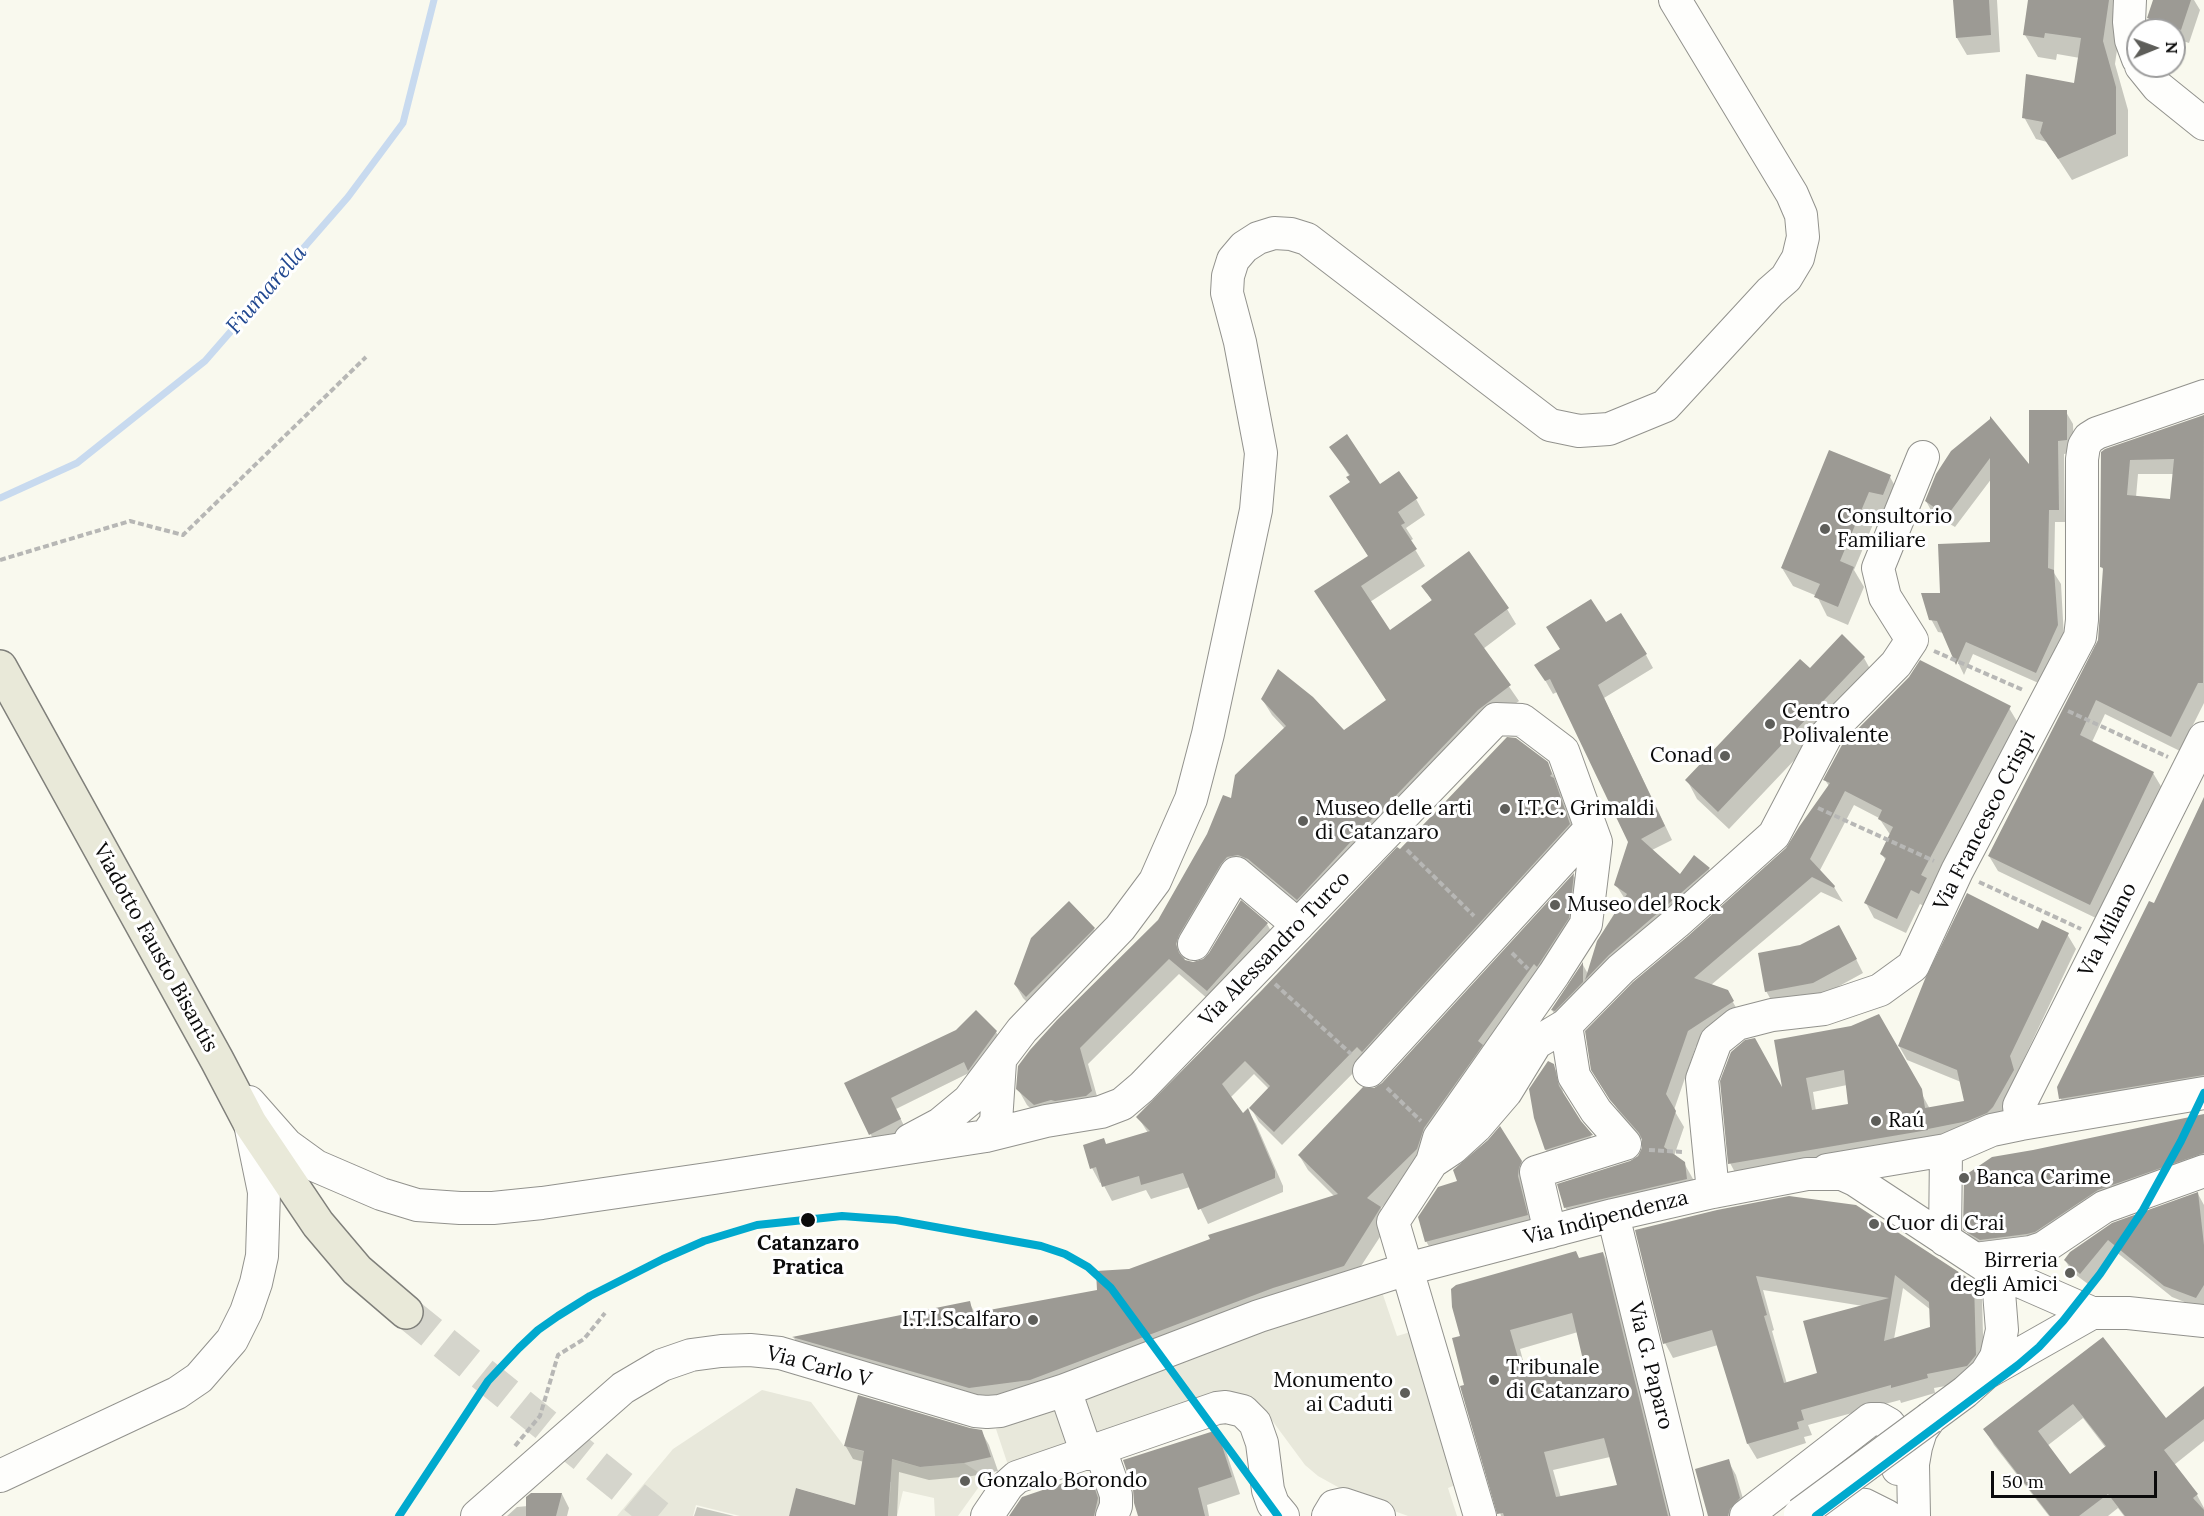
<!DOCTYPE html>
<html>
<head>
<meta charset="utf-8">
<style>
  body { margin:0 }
  #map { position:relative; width:2204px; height:1516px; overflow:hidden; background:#f9f9ee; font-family:Lora,serif }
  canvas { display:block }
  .north { position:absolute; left:2126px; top:18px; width:60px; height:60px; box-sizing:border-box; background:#fff; border:2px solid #9d9d9d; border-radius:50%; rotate:89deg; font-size:16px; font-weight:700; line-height:24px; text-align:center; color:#0b0b0b }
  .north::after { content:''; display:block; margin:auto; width:21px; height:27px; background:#5e5e5a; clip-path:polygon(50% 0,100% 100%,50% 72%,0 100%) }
  .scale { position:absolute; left:1991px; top:1471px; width:166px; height:27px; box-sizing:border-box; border:3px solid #0b0b0b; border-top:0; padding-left:8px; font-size:18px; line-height:21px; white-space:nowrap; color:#0b0b0b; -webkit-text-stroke:4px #fff; paint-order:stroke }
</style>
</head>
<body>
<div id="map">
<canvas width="2204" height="1516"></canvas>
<div class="north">N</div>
<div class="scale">50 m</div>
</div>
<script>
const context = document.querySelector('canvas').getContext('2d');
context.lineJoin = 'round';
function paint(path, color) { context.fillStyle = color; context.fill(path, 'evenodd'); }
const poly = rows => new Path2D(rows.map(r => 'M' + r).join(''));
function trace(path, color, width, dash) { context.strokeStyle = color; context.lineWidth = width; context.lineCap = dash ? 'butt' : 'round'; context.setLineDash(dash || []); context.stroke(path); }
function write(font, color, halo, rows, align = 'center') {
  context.font = font + ' Lora,serif'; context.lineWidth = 6; context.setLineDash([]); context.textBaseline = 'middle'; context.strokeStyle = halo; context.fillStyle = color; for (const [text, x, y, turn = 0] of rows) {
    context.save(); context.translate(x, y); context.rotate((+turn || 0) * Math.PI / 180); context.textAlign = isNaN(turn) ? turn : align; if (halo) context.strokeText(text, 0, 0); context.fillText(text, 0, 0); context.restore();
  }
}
paint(poly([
  [1381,1289,1397,1336,1414,1331,1460,1483,1448,1488,1457,1516,1408,1516,1364,1500,1336,1486,1318,1476,1305,1465,1271,1419,1258,1406,1008,1465,996,1429],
  [762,1390,811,1402,844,1446,920,1467,964,1463,986,1477,958,1516,935,1516,934,1498,903,1491,897,1516,888,1516,891,1482,860,1477,855,1505,797,1488,789,1516,740,1516,696,1505,693,1516,617,1516,673,1449]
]), '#e8e8db');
paint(poly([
  [1955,0,1997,0,2000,52,1967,55,1957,38],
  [2030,0,2118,0,2123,7,2115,64,2128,110,2128,156,2072,180,2047,142,2036,139,2024,117,2076,85,2080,58,2057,54,2056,60,2038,57,2025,35],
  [2155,0,2194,0,2200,10,2189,43,2174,38,2174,30,2156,30,2149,18],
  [2066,412,2073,424,2074,452,2064,454,2065,522,2055,522,2054,573,2061,584,2064,638,2043,685,1973,654,1964,675,1944,633,1938,632,1931,619,1942,595,1991,544,1992,478,1955,527,1933,514,1926,501,1992,420,2031,469],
  [2204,416,2204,703,2180,751,2105,714,2092,742,2153,773,2162,788,2098,919,1998,871,1989,856,2099,640,2104,572,2102,567,2106,451],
  [2138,474,2174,474,2171,500,2136,497],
  [1331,447,1379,486,1416,499,1425,515,1406,528,1413,539,1410,541,1425,566,1370,602,1390,632,1432,601,1423,586,1507,609,1516,624,1483,649,1519,701,1487,725,1306,915,1258,875,1187,951,1184,961,1193,963,1204,961,1211,954,1267,924,1276,940,1216,1006,1179,974,1088,1064,1100,1107,1044,1121,1027,1105,1018,1089,1159,921,1232,800,1285,729,1272,715,1262,699,1344,732,1387,701,1316,592,1369,557,1331,497,1352,483,1350,477],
  [1830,452,1890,477,1900,495,1893,513,1879,510,1854,570,1864,587,1848,625,1827,616,1817,596,1793,586,1782,568],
  [1605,624,1646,655,1653,668,1604,698,1672,840,1652,850,1681,876,1694,857,1709,869,1716,882,1560,1024,1552,1010,1583,965,1588,974,1625,899,1616,885,1629,842,1557,692,1553,694,1537,666],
  [1864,658,1874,676,1729,829,1697,799,1687,780,1810,670],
  [2009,708,2018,723,1931,887,1935,894,1928,908,1920,904,1906,933,1874,918,1866,903,1886,861,1882,854,1891,836,1879,818,1854,805,1819,872,1834,887,1843,902,1821,892,1711,985,1727,992,1741,1016,1696,1046,1674,1110,1684,1127,1674,1156,1684,1163,1693,1179,1694,1194,1574,1222,1565,1207,1639,1157,1644,1142,1621,1115,1602,1085,1787,849,1829,786,1825,780],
  [1547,763,1555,778,1577,839,1366,1060,1282,1145,1259,1122,1251,1108,1269,1089,1254,1074,1230,1098,1243,1116,1248,1111,1256,1124,1283,1186,1283,1192,1208,1224,1190,1187,1151,1199,1146,1190,1112,1201,1102,1182,1100,1183,1092,1168,1107,1146,1148,1133,1138,1117,1400,851],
  [2204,801,2204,1092,2070,1115,2061,1099,2058,1088,2154,905],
  [1574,876,1582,889,1576,933,1425,1164,1381,1208,1389,1223,1352,1280,978,1403,802,1352,794,1338,969,1303,976,1314,1099,1291,1129,1270,1335,1197,1308,1170,1299,1155,1374,1090,1383,1084],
  [1094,929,1102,943,1035,1010,1023,998,1015,984],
  [2038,931,2067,934,2076,949,2018,1071,2021,1085,1995,1127,1738,1178,1730,1163,1784,1094,1851,1027,1878,1015,1930,1109,1966,1102,1961,1082,1907,1060,1899,1046],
  [1847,1085,1850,1106,1816,1111,1813,1092],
  [1847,941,1863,973,1821,996,1774,1005,1766,991],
  [996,1032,1002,1043,971,1072,896,1109,906,1130,876,1145,846,1084],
  [1553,1065,1560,1078,1564,1097,1598,1147,1553,1161,1546,1150,1535,1118],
  [2204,1116,2204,1170,2044,1247,1974,1245,1965,1229],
  [1521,1161,1526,1170,1523,1177,1523,1185,1531,1224,1431,1250,1426,1241],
  [2198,1194,2204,1205,2204,1306,2202,1309,2172,1297,2115,1251,2088,1284,2072,1272,2065,1260],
  [1637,1231,1973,1283,1982,1298,1984,1371,1975,1381,1934,1388,1935,1393,1901,1403,1900,1400,1808,1425,1812,1435,1804,1437,1806,1443,1757,1459,1748,1444,1718,1345,1673,1358,1665,1343],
  [1903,1288,1931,1310,1931,1329,1894,1339],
  [1763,1290,1863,1306,1819,1374,1787,1384,1772,1331,1774,1330],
  [1603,1253,1613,1272,1674,1516,1501,1516,1466,1386,1461,1337,1579,1259],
  [1578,1332,1585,1361,1527,1376,1520,1349],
  [1610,1457,1618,1486,1561,1498,1553,1470],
  [2102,1339,2166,1420,2204,1388,2204,1441,2174,1465,2197,1495,2204,1508,2204,1516,2124,1516,2118,1508,2108,1516,2049,1516,1994,1445,1985,1429],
  [2083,1418,2106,1448,2070,1476,2047,1446],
  [981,1431,989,1445,998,1471,972,1476,929,1480,899,1472,897,1516,790,1516,857,1506,864,1462,853,1459,845,1445],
  [1216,1432,1225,1448,1240,1494,1207,1505,1209,1516,1140,1516],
  [1728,1461,1736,1475,1747,1512,1743,1516,1710,1516],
  [1089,1476,1097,1490,1105,1516,1010,1516],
  [562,1494,569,1508,567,1516,507,1516,517,1507,528,1506],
  [697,1507,734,1516,694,1516]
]), '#0003');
trace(poly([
  [0,498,77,463,205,361,348,197,403,123,434,0]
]), '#c8daef', 7);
paint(poly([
  [1953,0,1989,0,1991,35,1956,38],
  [2028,0,2109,0,2103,41,2116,87,2116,134,2058,159,2040,133,2043,122,2022,118,2026,74,2074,83,2081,38,2045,33,2044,38,2023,35],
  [2153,0,2191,0,2181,30,2147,18],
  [2029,410,2067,410,2067,440,2058,441,2059,510,2049,510,2048,568,2054,570,2058,625,2036,673,1966,642,1956,665,1937,621,1929,620,1921,593,1940,593,1938,544,1990,542,1990,458,1947,516,1925,501,1936,474,1951,451,1990,419,1990,416,2029,464],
  [2204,415,2203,683,2198,683,2171,737,2096,700,2080,735,2154,772,2090,905,1988,856,2098,640,2103,568,2100,567,2101,452,2105,449],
  [2174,459,2170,499,2127,495,2130,460],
  [1347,434,1380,484,1399,471,1418,498,1398,512,1405,523,1401,525,1417,549,1361,586,1390,630,1432,600,1421,586,1469,551,1509,608,1474,634,1511,685,1478,710,1382,810,1381,809,1297,900,1248,859,1238,855,1227,857,1221,864,1179,935,1176,944,1179,953,1185,960,1193,962,1203,959,1209,953,1241,900,1268,923,1207,991,1169,959,1080,1048,1092,1091,1086,1096,1055,1101,1051,1100,1034,1105,1016,1089,1018,1066,1030,1050,1057,1020,1158,920,1207,834,1223,795,1231,798,1235,775,1286,726,1261,699,1278,669,1313,697,1344,730,1386,700,1314,591,1368,556,1329,496,1350,482,1346,477,1350,475,1329,447],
  [1829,450,1891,475,1883,495,1869,492,1840,561,1854,567,1838,607,1814,597,1820,584,1781,568],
  [1591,599,1606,622,1621,613,1647,654,1598,685,1665,826,1641,839,1680,874,1694,855,1710,868,1609,955,1585,980,1597,941,1627,894,1614,885,1628,842,1550,679,1545,681,1534,665,1560,649,1546,627],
  [1842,634,1865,657,1718,812,1685,780,1800,659,1810,668],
  [1920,660,2011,706,1921,875,1927,878,1919,894,1911,890,1897,919,1864,903,1886,858,1880,854,1893,827,1878,819,1882,810,1845,791,1810,859,1835,886,1834,888,1812,877,1694,978,1728,990,1734,1001,1688,1031,1666,1094,1676,1111,1664,1147,1685,1162,1687,1179,1564,1208,1557,1184,1630,1161,1638,1156,1642,1148,1642,1139,1639,1133,1610,1100,1591,1070,1585,1031,1633,982,1688,936,1786,848,1799,827,1830,783,1823,780,1842,745,1909,677],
  [1507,737,1516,738,1548,762,1552,774,1550,776,1554,778,1570,824,1362,1052,1357,1047,1274,1132,1249,1108,1270,1086,1245,1061,1222,1084,1243,1113,1248,1108,1275,1171,1275,1178,1198,1210,1183,1173,1141,1185,1139,1176,1102,1187,1096,1167,1090,1169,1083,1145,1104,1138,1106,1144,1150,1131,1136,1117,1262,990,1397,847,1400,849],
  [2204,797,2204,1075,2059,1099,2057,1087,2149,901,2154,903],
  [1574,873,1569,918,1537,967,1534,964,1478,1041,1483,1045,1424,1128,1417,1149,1367,1198,1381,1207,1344,1266,1273,1288,1030,1380,969,1388,792,1337,970,1301,973,1313,1097,1290,1096,1271,1129,1269,1210,1239,1208,1235,1338,1194,1298,1155,1363,1087,1374,1088,1382,1083],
  [1967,893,2038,929,2042,920,2069,933,2010,1056,2014,1070,1993,1107,1987,1113,1968,1121,1928,1129,1928,1130,1728,1164,1720,1081,1731,1052,1745,1040,1755,1038,1782,1087,1774,1040,1851,1026,1879,1014,1922,1089,1925,1108,1964,1101,1957,1070,1898,1046,1925,979],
  [1844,1070,1848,1104,1812,1110,1806,1078],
  [1069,901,1095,928,1026,997,1014,984,1031,938],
  [1839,925,1857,959,1813,983,1765,992,1758,953,1800,945],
  [1583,962,1583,982,1555,1011,1551,1010],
  [976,1010,997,1031,968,1071,964,1062,891,1098,901,1119,869,1135,844,1083,956,1030],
  [1548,1061,1554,1064,1559,1086,1581,1121,1593,1135,1545,1150,1534,1118,1529,1089],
  [2204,1114,2204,1153,2098,1190,2035,1232,2027,1234,1980,1240,1963,1230,1964,1176,1992,1157,2033,1150],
  [1500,1126,1522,1161,1519,1168,1518,1176,1528,1215,1425,1242,1418,1217,1438,1187,1457,1181,1453,1170,1488,1140],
  [2198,1192,2204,1245,2204,1285,2196,1298,2164,1286,2108,1240,2080,1274,2064,1260,2070,1252,2112,1223],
  [1789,1196,1856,1205,1974,1282,1976,1355,1967,1366,1927,1374,1928,1378,1891,1388,1891,1385,1801,1410,1804,1420,1797,1422,1799,1429,1747,1444,1712,1330,1663,1344,1635,1230,1717,1210],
  [1895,1275,1929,1302,1930,1327,1884,1341],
  [1756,1276,1889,1298,1803,1321,1817,1373,1784,1383,1764,1316,1767,1315],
  [1576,1251,1579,1258,1603,1252,1668,1516,1504,1516,1503,1513,1497,1514,1460,1386,1464,1385,1452,1338,1460,1336,1452,1307,1451,1289,1456,1285],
  [1572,1313,1583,1360,1523,1375,1510,1330],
  [1604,1438,1617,1485,1556,1497,1544,1452],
  [2103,1337,2166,1418,2204,1386,2204,1419,2164,1450,2198,1494,2193,1498,2204,1510,2204,1516,2125,1516,2108,1494,2079,1516,2050,1516,1983,1429],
  [2073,1404,2106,1446,2070,1474,2038,1431],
  [858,1395,970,1428,982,1430,991,1457,964,1463,920,1467,892,1459,888,1516,789,1516,796,1488,855,1505,864,1451,844,1446],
  [1217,1430,1232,1477,1198,1488,1205,1516,1138,1516,1134,1503,1133,1489,1123,1460],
  [1729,1459,1740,1498,1730,1509,1728,1516,1708,1516,1695,1469],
  [1090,1474,1098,1498,1094,1516,1009,1516,1022,1497],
  [531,1493,562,1493,556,1516,526,1516,526,1497]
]), '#9c9a94');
trace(poly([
  [406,1312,658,1516]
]), '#d5d5cc', 33, [33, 16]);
const minor = poly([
  [2130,0,2129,22,2131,40,2138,59],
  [2141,66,2158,87,2204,124],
  [1194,944,1236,873,1298,925],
  [1369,1071,1591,828],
  [249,1102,287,1145,316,1166,381,1194,417,1205,460,1208,493,1208,542,1203,714,1178,986,1136,1046,1121,1101,1112,1122,1104,1142,1087,1496,719,1522,720,1563,751,1596,842,1586,924,1554,974,1439,1138,1432,1162,1393,1222,1480,1516],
  [2021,1124,2019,1106,2204,738],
  [986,1136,996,1122,1000,1062],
  [910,1140,940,1124,969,1100,1022,1030,1120,928,1155,881,1191,799,1208,734,1256,510,1261,453,1240,342,1227,293,1228,276,1233,260,1244,247,1258,238,1274,233,1291,234,1307,239,1550,425,1579,431,1609,429,1665,406,1770,292,1786,278,1798,258,1803,237,1801,215,1792,194,1675,0],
  [1435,1160,1453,1148,1476,1127,1506,1092,1536,1043,1566,1025,1621,969,1676,923,1774,835,1827,734,1896,664,1912,640,1885,597,1878,568,1923,457],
  [1827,1170,1946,1150,1992,1130,2021,1124,2204,1093],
  [1713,1192,1702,1079,1716,1041,1737,1024,1772,1015,1824,1009,1880,990,1913,966,1957,871,2080,637,2082,620,2082,459,2084,446,2089,438,2097,433,2204,396],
  [1613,1215,1687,1516],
  [1550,1232,1536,1172,1625,1144,1596,1111,1574,1076,1566,1025],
  [1945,1240,1946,1150],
  [1975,1259,2031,1252,2043,1248,2104,1207,2204,1171],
  [1986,1373,1996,1357,2002,1330,1999,1292,1996,1278,1987,1267],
  [1065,1390,1087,1454],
  [1100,1449,1116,1495,1116,1506,1112,1516],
  [0,1476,177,1393,199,1378,232,1340,246,1312,256,1283,262,1256,264,1192,250,1124],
  [1803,1513,1823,1505,1839,1502,1865,1505,1887,1516],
  [477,1516,623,1388,662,1365,691,1355,721,1351,750,1350,780,1353,975,1411,987,1412,1000,1411,1065,1390,1259,1316,1407,1269,1613,1215,1713,1192,1807,1174,1842,1174,1855,1180,1987,1267,2092,1313],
  [987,1516,1008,1485,1017,1477,1217,1408,1226,1407,1243,1411,1255,1423,1262,1443,1268,1490,1273,1504,1283,1516],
  [1328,1516,1334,1506,1343,1504,1379,1516],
  [1746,1516,1871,1419,1880,1419,1889,1424,1894,1432,1898,1469],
  [1914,1516,1913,1464,1916,1447,1921,1431,1930,1418,1965,1392,1986,1373,2092,1313,2128,1313,2204,1321]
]);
const major = poly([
  [0,667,217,1060,250,1123,318,1224,357,1270,406,1312]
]);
trace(minor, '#92928d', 34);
trace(major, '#7f7f7a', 36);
trace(poly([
  [0,560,130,521,183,535,366,357],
  [1934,651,2023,690],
  [2068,711,2168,757],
  [1818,808,1934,861],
  [1407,850,1474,916],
  [1979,882,2081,929],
  [1512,953,1528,969],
  [1275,984,1351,1054],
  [1387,1088,1421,1121],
  [1649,1150,1683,1152],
  [515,1446,540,1416,558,1355,584,1339,605,1313]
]), '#b7b7b5', 4, [6, 3]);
trace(minor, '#fefefc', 32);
trace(major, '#e9e9d9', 33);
const minorBridge = poly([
  [1800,1514,1930,1418]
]);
trace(minorBridge, '#92928d', 34, []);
trace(minorBridge, '#fefefc', 32);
trace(poly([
  [399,1516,488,1381,519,1348,538,1330,558,1316,590,1296,663,1259,704,1241,757,1225,842,1216,896,1220,1041,1246,1065,1254,1088,1267,1111,1288,1278,1516],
  [1816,1516,2018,1365,2039,1347,2063,1321,2100,1274,2143,1210,2181,1141,2204,1093]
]), '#00a9ce', 8);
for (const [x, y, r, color] of [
  [1825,529,6,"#5e5e5a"],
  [1770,724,6,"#5e5e5a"],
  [1725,756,6,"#5e5e5a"],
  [1505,809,6,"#5e5e5a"],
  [1303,821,6,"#5e5e5a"],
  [1555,905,6,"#5e5e5a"],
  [1876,1121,6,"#5e5e5a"],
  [1964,1178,6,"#5e5e5a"],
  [808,1220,8,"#0b0b0b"],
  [1874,1224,6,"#5e5e5a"],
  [2070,1273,6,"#5e5e5a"],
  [1033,1320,6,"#5e5e5a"],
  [1494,1380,6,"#5e5e5a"],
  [1405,1393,6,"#5e5e5a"],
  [965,1481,6,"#5e5e5a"]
]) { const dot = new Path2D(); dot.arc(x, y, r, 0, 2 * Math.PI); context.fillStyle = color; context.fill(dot); trace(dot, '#fff', 2); }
write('21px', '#0b0b0b', '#fff', [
  ["Consultorio",1837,517],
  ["Familiare",1837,541],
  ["Centro",1782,712],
  ["Polivalente",1782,736],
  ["Conad",1713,756,"right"],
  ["Museo delle arti",1315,809],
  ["di Catanzaro",1315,833],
  ["I.T.C. Grimaldi",1517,809],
  ["Museo del Rock",1567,905],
  ["Raú",1888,1121],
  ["Banca Carime",1976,1178],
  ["Cuor di Crai",1886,1224],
  ["Birreria",2058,1261,"right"],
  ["degli Amici",2058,1285,"right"],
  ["I.T.I.Scalfaro",1021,1320,"right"],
  ["Tribunale",1506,1368],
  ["di Catanzaro",1506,1392],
  ["Monumento",1393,1381,"right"],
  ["ai Caduti",1393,1405,"right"],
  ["Gonzalo Borondo",977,1481]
], 'left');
write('21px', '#0b0b0b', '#fff', [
  ["Via Francesco Crispi",1985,821,-63],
  ["Via Milano",2108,930,-63],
  ["Viadotto Fausto Bisantis",155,948,61],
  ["Via Alessandro Turco",1275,949,-46],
  ["Via Indipendenza",1606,1218,-14],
  ["Via G. Paparo",1650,1366,76],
  ["Via Carlo V",819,1367,15]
]);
write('bold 21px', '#0b0b0b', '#fff', [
  ["Catanzaro",808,1244],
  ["Pratica",808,1268]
]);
write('italic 22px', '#204790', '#fff', [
  ["Fiumarella",267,290,-49]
]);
</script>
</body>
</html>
